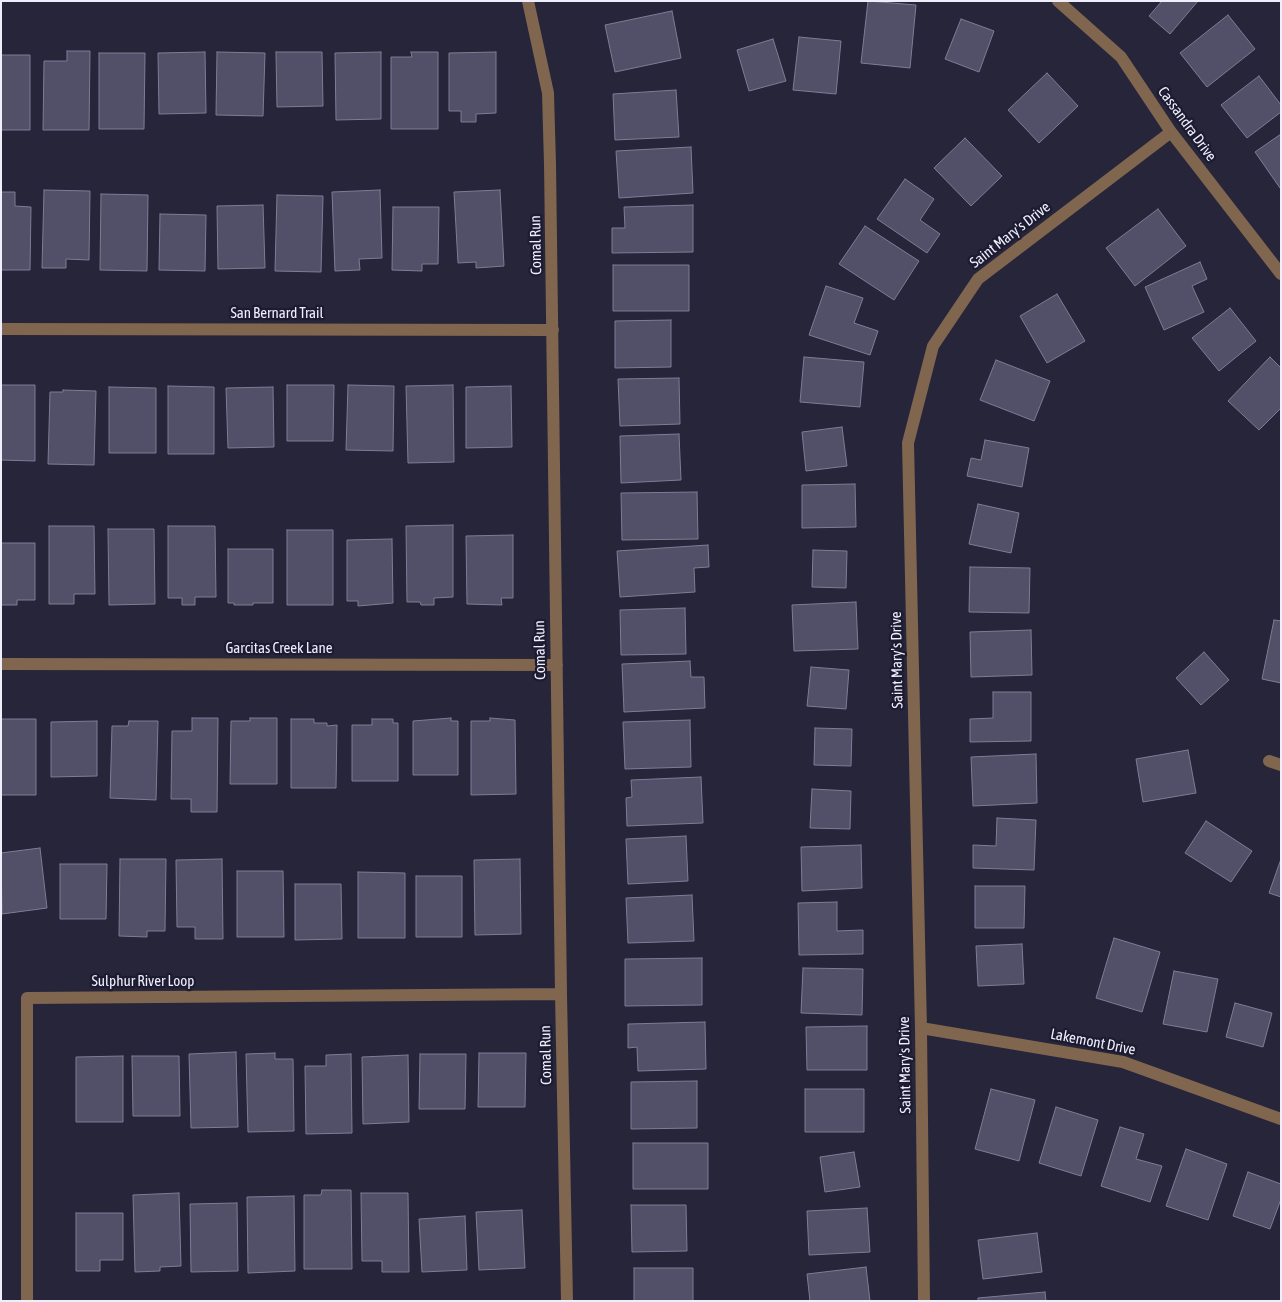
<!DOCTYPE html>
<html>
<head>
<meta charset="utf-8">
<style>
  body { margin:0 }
  #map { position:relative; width:1282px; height:1302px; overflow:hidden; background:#26253a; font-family:"Asap Condensed",sans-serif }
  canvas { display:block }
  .frame { position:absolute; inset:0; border:2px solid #eeeefd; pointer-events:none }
</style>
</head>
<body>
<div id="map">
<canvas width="1282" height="1302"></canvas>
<div class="frame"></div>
</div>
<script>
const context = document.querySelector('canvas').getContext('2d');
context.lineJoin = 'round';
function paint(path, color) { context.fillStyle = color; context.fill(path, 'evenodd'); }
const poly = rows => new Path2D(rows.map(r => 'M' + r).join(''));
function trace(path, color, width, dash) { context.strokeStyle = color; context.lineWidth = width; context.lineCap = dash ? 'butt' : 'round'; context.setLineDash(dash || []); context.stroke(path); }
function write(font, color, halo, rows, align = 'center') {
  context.font = font + ' "Asap Condensed",sans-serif'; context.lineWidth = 4.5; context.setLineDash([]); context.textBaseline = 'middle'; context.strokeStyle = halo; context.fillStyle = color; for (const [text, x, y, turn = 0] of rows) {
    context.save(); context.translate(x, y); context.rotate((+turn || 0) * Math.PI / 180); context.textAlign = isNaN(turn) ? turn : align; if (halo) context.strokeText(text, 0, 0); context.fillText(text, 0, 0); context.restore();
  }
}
const building = poly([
  [868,1,916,5,910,68,861,63,868,1],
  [1162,1,1198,1,1170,34,1149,16,1162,1],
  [672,11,681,58,615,72,605,25,672,11],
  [1228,15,1255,49,1207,87,1180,53,1228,15],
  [961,19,994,31,979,72,945,59,961,19],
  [799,37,841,41,836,94,793,90,799,37],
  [773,39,786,81,749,91,737,50,773,39],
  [67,51,90,51,89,130,43,130,44,61,67,61,67,51],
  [205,52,206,113,159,114,158,53,205,52],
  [217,52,265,53,263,116,216,115,217,52],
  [276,52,322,52,323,106,277,107,276,52],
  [381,52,381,119,336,120,335,53,381,52],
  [411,52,438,52,438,129,391,129,391,57,412,57,411,52],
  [496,52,496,113,476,114,476,122,461,122,461,111,449,111,449,53,496,52],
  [99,53,145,53,144,129,99,129,99,53],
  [1,55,30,55,30,130,1,130,1,55],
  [1047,73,1078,106,1039,143,1008,110,1047,73],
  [1259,76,1281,105,1281,112,1247,138,1221,105,1259,76],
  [676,90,679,137,615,140,613,94,676,90],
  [1281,134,1281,187,1280,188,1255,152,1281,134],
  [965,138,1002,176,971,206,934,168,965,138],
  [691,147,693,193,619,198,616,151,691,147],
  [905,179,934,199,920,220,940,234,927,253,877,219,905,179],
  [44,190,90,191,89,260,66,259,66,268,42,268,44,190],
  [380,190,382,258,359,259,360,270,335,271,332,192,380,190],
  [500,190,504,266,476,268,476,262,458,263,454,192,500,190],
  [1,192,15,192,15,206,31,207,30,270,1,270,1,192],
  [101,194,148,195,147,271,100,270,101,194],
  [277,195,323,196,321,272,275,271,277,195],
  [263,205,265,268,218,269,217,206,263,205],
  [693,205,693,252,612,253,612,228,625,228,624,207,693,205],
  [393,207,439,207,438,264,422,264,422,271,392,270,393,207],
  [1158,209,1186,246,1135,286,1106,248,1158,209],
  [160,214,206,215,205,271,159,270,160,214],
  [865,226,919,261,894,300,839,264,865,226],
  [1200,262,1207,279,1192,286,1204,312,1164,330,1145,287,1200,262],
  [613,265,689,265,689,311,613,311,613,265],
  [826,286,863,298,854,323,878,331,870,355,809,335,826,286],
  [1057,294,1085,341,1047,363,1020,316,1057,294],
  [1230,308,1256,341,1219,371,1192,338,1230,308],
  [671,320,671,367,615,368,615,321,671,320],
  [804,357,864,362,860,407,800,402,804,357],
  [1270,357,1281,368,1281,408,1259,430,1228,401,1270,357],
  [996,360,1050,381,1034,421,980,400,996,360],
  [679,378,680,424,620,426,618,379,679,378],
  [1,385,35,385,35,461,1,460,1,385],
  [287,385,334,385,333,441,287,441,287,385],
  [348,385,394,386,393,451,346,450,348,385],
  [453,385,454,462,408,463,406,386,453,385],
  [168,386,214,387,214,454,168,454,168,386],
  [511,386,512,447,466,448,466,387,511,386],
  [109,387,156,388,156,453,109,453,109,387],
  [273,387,274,447,228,448,226,388,273,387],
  [63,390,96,391,94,465,48,464,50,392,63,392,63,390],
  [842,427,847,466,806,471,802,432,842,427],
  [679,434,681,480,621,483,620,436,679,434],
  [985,440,1029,448,1022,487,967,476,971,458,981,460,985,440],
  [855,484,856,527,802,528,802,485,855,484],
  [697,492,698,539,622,540,621,493,697,492],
  [978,504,1019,513,1011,553,969,544,978,504],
  [453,525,453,597,434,598,434,605,421,605,420,602,407,602,406,526,453,525],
  [49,526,94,526,95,594,74,594,74,604,49,604,49,526],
  [168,526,215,526,216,597,195,597,195,605,182,605,182,598,168,598,168,526],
  [108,529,154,529,155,604,109,605,108,529],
  [287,530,333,530,333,605,287,605,287,530],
  [513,535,513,598,501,598,502,605,467,604,466,536,513,535],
  [392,539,393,603,358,606,358,601,347,601,347,540,392,539],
  [1,543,35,543,35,600,17,600,17,605,1,605,1,543],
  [708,545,709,567,694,568,695,592,620,597,617,551,708,545],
  [228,549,273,549,273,603,253,603,253,605,234,605,234,603,228,603,228,549],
  [813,550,847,551,846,588,812,587,813,550],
  [970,567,1030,568,1029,613,969,612,970,567],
  [856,602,858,649,794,651,792,605,856,602],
  [685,608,686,654,621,655,620,610,685,608],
  [1274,620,1281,621,1281,683,1262,679,1274,620],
  [1031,630,1032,675,971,677,970,632,1031,630],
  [1204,652,1229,680,1201,705,1176,678,1204,652],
  [690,661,691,677,704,677,705,708,624,712,622,664,690,661],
  [811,667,849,670,846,709,807,706,811,667],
  [993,692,1031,692,1031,741,970,742,970,719,993,718,993,692],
  [192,718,218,718,217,812,191,812,191,799,171,799,172,731,192,731,192,718],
  [250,718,277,718,277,784,230,784,231,721,250,721,250,718],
  [451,718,451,721,458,721,458,775,413,775,413,721,451,718],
  [490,718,515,720,516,794,471,795,471,721,490,721,490,718],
  [1,719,36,719,36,795,1,795,1,719],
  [291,719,314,719,314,723,327,723,327,726,337,725,336,788,291,788,291,719],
  [372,719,393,719,393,723,398,723,398,781,352,781,352,725,372,725,372,719],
  [690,720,691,767,625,769,623,722,690,720],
  [97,721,97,776,51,777,51,722,97,721],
  [129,721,158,721,156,800,110,798,112,726,128,726,129,721],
  [815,728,852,729,851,766,814,765,815,728],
  [1188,750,1196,793,1143,802,1136,759,1188,750],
  [1036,754,1037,803,973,806,971,757,1036,754],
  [701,777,703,823,627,826,626,798,632,797,631,780,701,777],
  [812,789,851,791,850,829,810,828,812,789],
  [997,818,1036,820,1034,870,973,868,973,845,996,846,997,818],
  [1206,821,1252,851,1231,882,1185,853,1206,821],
  [686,836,688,881,628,884,626,839,686,836],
  [861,845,862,888,802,891,801,847,861,845],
  [40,848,47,908,2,914,1,853,40,848],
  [120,859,166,859,165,931,147,931,147,937,119,936,120,859],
  [222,859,223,939,195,939,195,927,177,927,176,860,222,859],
  [520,859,521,934,475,935,474,860,520,859],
  [1281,859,1281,897,1269,893,1281,859],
  [60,864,107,864,106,919,60,919,60,864],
  [237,871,283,871,284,937,237,937,237,871],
  [358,872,405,873,405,938,358,938,358,872],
  [416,876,462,876,462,937,416,937,416,876],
  [295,884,341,884,342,939,295,940,295,884],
  [975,886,1025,886,1024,928,975,928,975,886],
  [692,895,694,941,628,943,626,898,692,895],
  [837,902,837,931,863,930,863,954,799,955,798,903,837,902],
  [1114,938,1160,952,1142,1012,1096,998,1114,938],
  [1022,944,1024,984,978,986,976,946,1022,944],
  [702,958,702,1005,625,1006,625,959,702,958],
  [803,968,863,969,862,1015,801,1013,803,968],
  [1174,971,1218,979,1207,1032,1163,1024,1174,971],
  [1235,1003,1272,1013,1263,1047,1226,1037,1235,1003],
  [705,1022,706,1069,638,1071,637,1047,628,1048,628,1024,705,1022],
  [867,1026,867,1070,807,1070,806,1027,867,1026],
  [236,1052,238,1127,191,1128,189,1054,236,1052],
  [275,1053,275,1059,293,1059,294,1131,248,1132,246,1054,275,1053],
  [479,1053,526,1053,525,1107,478,1107,479,1053],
  [351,1054,352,1133,306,1134,305,1066,326,1066,326,1055,351,1054],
  [420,1054,466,1054,465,1109,419,1109,420,1054],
  [408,1055,409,1122,363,1124,362,1057,408,1055],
  [123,1056,123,1122,76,1122,76,1057,123,1056],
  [132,1056,179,1056,180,1116,133,1116,132,1056],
  [697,1081,697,1128,631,1129,631,1082,697,1081],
  [805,1089,864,1089,864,1132,805,1132,805,1089],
  [991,1089,1035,1100,1019,1161,975,1149,991,1089],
  [1056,1107,1098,1120,1081,1176,1039,1163,1056,1107],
  [1120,1127,1144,1134,1136,1159,1162,1166,1150,1202,1101,1186,1120,1127],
  [633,1143,708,1143,708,1189,633,1189,633,1143],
  [1186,1149,1227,1164,1208,1220,1166,1206,1186,1149],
  [854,1152,860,1187,825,1192,820,1157,854,1152],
  [1248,1172,1281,1184,1281,1199,1270,1229,1233,1216,1248,1172],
  [322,1190,351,1190,352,1269,304,1269,304,1195,321,1195,322,1190],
  [179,1193,181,1266,160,1267,160,1271,135,1272,133,1195,179,1193],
  [361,1193,408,1193,409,1272,382,1272,382,1261,362,1261,361,1193],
  [294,1196,295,1271,248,1273,247,1197,294,1196],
  [237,1203,238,1271,191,1272,190,1204,237,1203],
  [631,1205,686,1205,687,1251,632,1252,631,1205],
  [867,1208,870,1252,809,1255,807,1211,867,1208],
  [522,1210,525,1268,479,1270,476,1212,522,1210],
  [76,1213,123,1213,123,1260,100,1260,100,1271,76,1271,76,1213],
  [465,1216,467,1270,422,1272,419,1219,465,1216],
  [1037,1233,1042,1272,983,1279,978,1240,1037,1233],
  [866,1267,870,1301,810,1301,807,1274,866,1267],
  [634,1268,693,1268,693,1301,634,1301,634,1268],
  [1045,1292,1046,1301,978,1301,978,1298,1045,1292]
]);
paint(building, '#515068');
trace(building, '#7c7d97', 1);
trace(poly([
  [528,1,548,93,550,164,561,994,567,1301],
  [1058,1,1121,57,1171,132,1281,274],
  [1,329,553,330],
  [1,664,557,665],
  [1269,761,1281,765],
  [921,1028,1123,1062,1281,1119],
  [27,1301,27,998,561,994],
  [924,1301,921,1028,908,443,933,346,978,279,1171,132]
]), '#80654f', 12);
write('15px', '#eeeefd', '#1c1b30', [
  ["Cassandra Drive",1187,124,54],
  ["Saint Mary's Drive",1010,235,-38],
  ["Comal Run",536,245,-91],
  ["San Bernard Trail",277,313],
  ["Garcitas Creek Lane",279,648],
  ["Comal Run",540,650,-91],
  ["Saint Mary's Drive",897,660,-91],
  ["Sulphur River Loop",143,981],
  ["Lakemont Drive",1093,1042,11],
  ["Comal Run",546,1055,-91],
  ["Saint Mary's Drive",905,1065,-91]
]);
</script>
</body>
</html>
